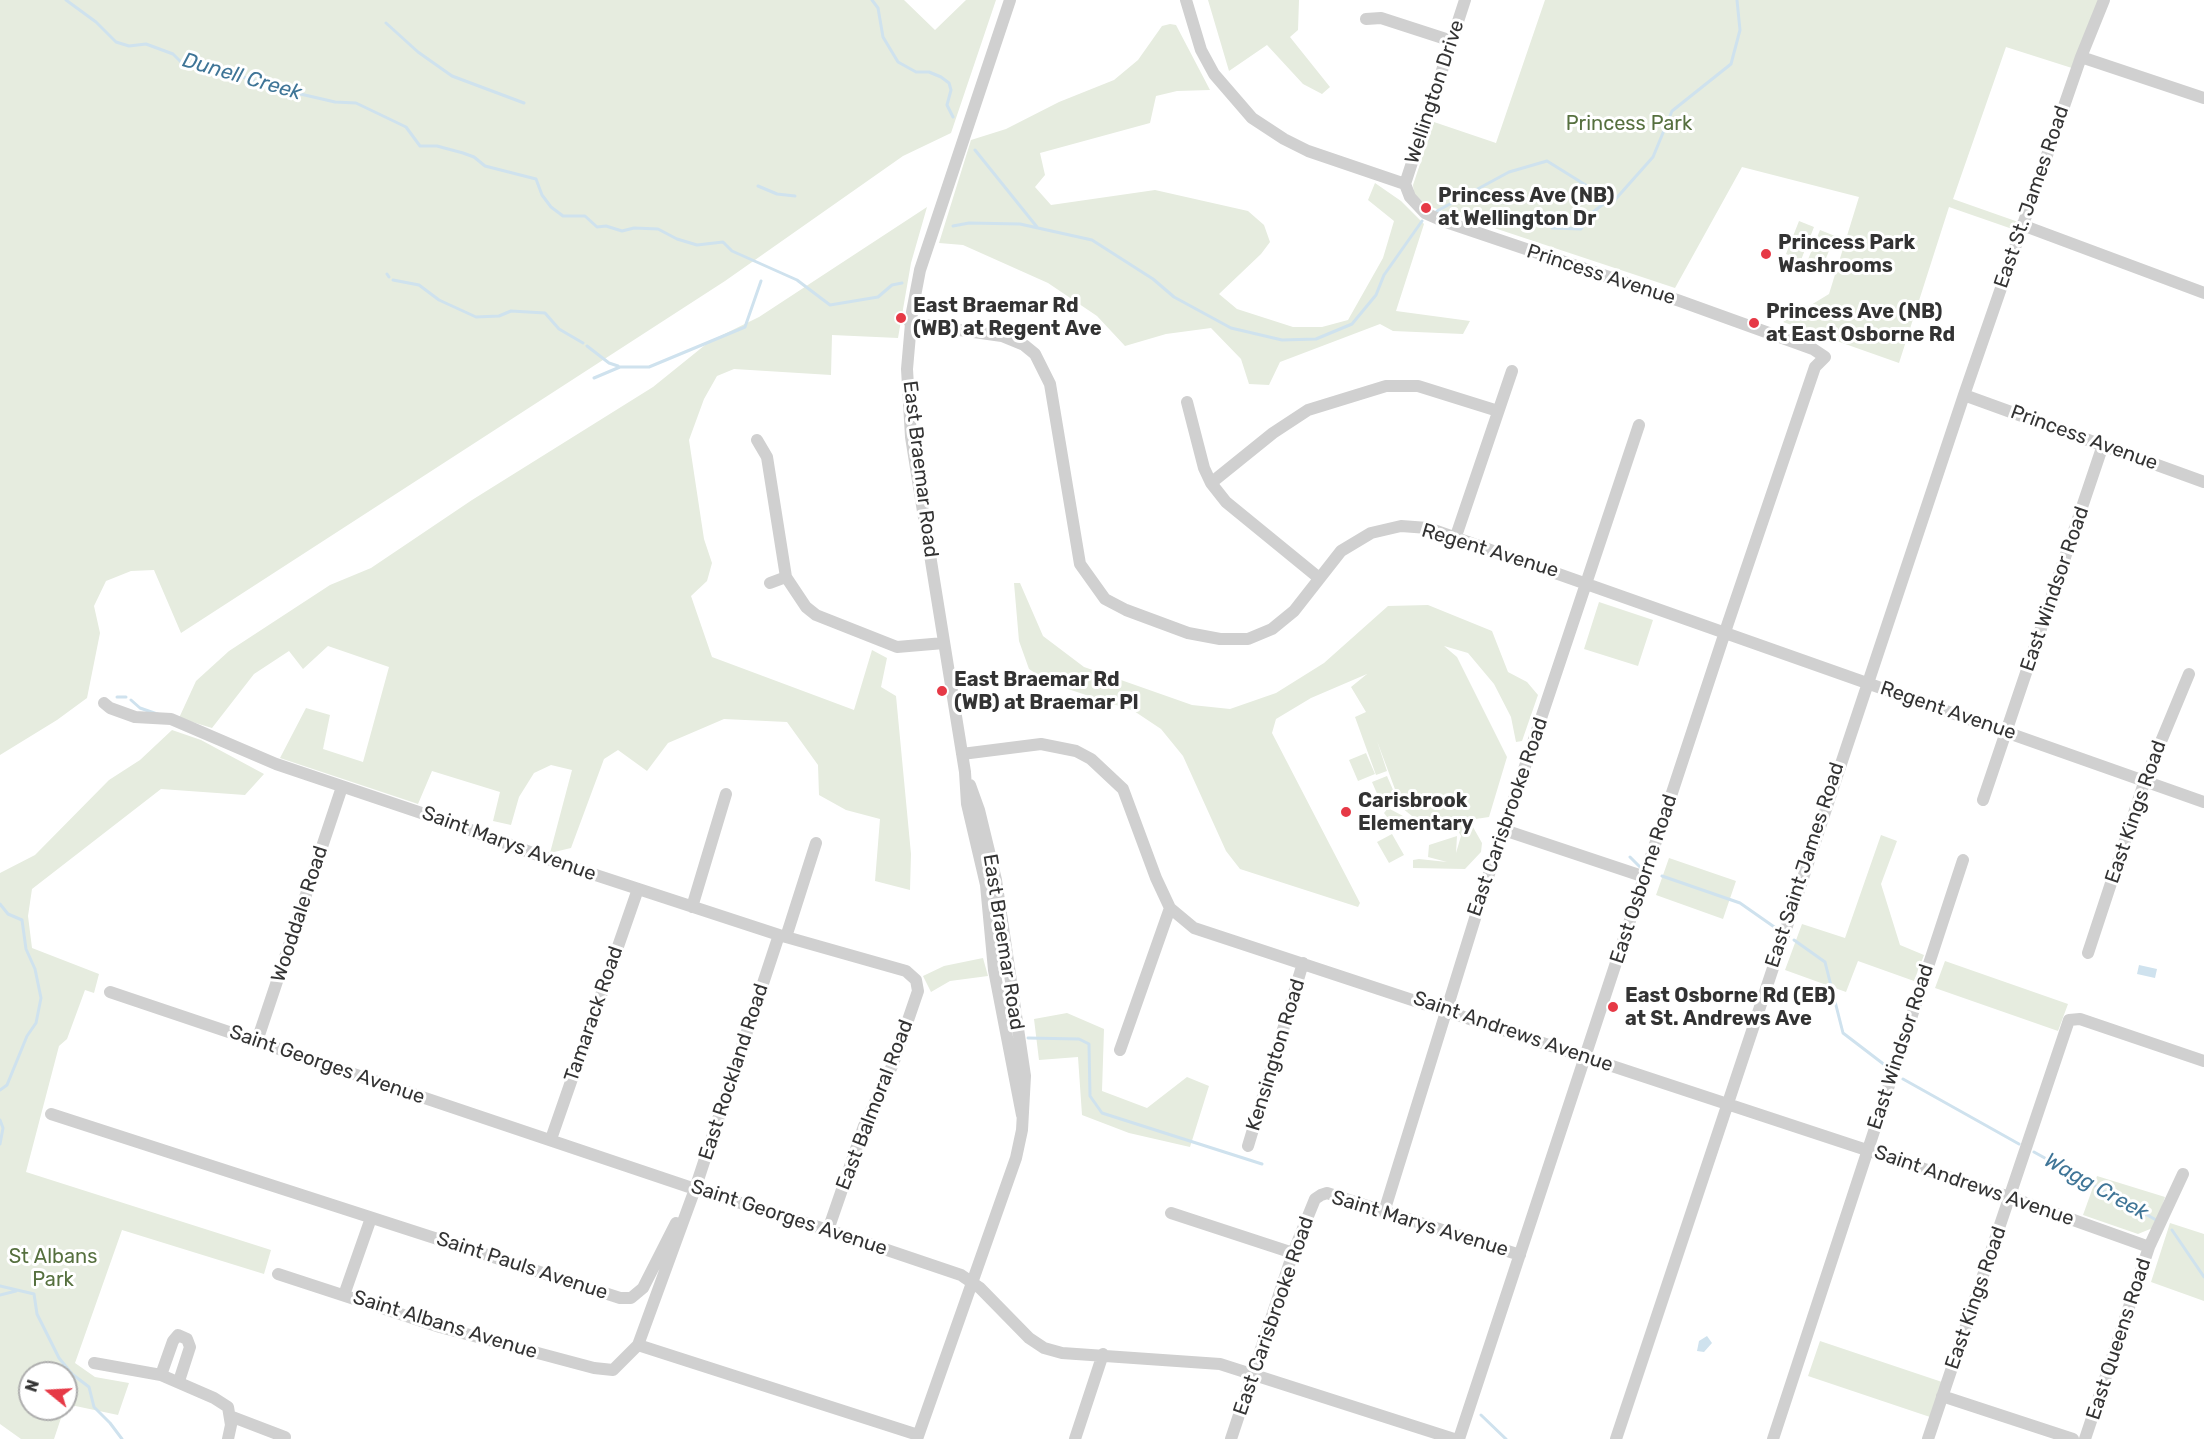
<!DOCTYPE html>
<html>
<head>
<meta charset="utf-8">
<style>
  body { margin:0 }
  #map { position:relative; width:2204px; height:1439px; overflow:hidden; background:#fff; font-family:Rubik,sans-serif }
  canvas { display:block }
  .north { position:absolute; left:18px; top:1361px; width:60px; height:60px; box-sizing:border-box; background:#fff; border:2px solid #adadad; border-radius:50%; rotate:288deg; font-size:16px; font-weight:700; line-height:24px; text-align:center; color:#333 }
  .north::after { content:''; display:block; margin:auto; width:21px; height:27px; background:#e63946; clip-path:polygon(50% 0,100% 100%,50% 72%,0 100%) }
</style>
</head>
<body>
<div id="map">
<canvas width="2204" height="1439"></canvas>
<div class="north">N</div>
</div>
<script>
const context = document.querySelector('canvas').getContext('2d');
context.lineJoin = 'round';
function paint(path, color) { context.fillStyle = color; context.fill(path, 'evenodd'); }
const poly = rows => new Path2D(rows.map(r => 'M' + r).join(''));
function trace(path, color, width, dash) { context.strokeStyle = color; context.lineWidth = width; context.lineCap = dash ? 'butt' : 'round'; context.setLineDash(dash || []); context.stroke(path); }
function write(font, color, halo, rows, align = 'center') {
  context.font = font + ' Rubik,sans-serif'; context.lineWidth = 6; context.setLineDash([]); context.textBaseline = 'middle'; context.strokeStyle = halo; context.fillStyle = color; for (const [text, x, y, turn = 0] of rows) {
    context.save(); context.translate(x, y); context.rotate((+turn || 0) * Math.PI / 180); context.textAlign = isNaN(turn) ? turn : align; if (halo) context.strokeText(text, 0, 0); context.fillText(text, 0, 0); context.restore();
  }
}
paint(poly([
  [0,0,904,0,935,30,966,0,996,0,951,133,903,156,725,281,181,633,154,570,131,571,106,581,94,606,100,633,87,698,57,720,0,755],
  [1208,0,1299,0,1298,30,1290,37,1330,87,1322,94,1303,84,1267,45,1229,71],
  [1545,0,2100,0,2075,69,2006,47,1953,199,2024,224,2021,232,1949,207,1899,363,1783,322,1829,294,1859,197,1742,167,1675,288,1428,206,1414,194,1413,185,1434,122,1496,143],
  [1170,24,1176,25,1210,90,1177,91,1156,96,1150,123,1040,153,1045,175,1035,187,1051,205,1155,190,1248,211,1264,225,1270,242,1261,254,1219,294,1237,309,1293,327,1322,327,1348,320,1383,258,1394,221,1368,200,1375,183,1401,201,1424,224,1396,311,1470,321,1463,334,1393,331,1380,324,1280,362,1269,385,1249,384,1241,359,1211,328,1166,334,1125,346,1097,316,1048,283,963,245,939,243,971,140,1006,129,1059,102,1114,80,1138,60,1162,26],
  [927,207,911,263,898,338,832,335,831,375,734,369,717,376,704,399,689,440,704,539,712,563,707,581,691,596,712,657,854,710,872,650,887,658,881,687,896,696,911,854,910,890,875,881,880,819,846,810,819,795,818,765,787,722,724,719,668,743,647,771,618,750,604,759,571,848,550,853,572,770,551,765,534,773,519,797,511,825,493,821,500,792,432,771,418,804,280,758,306,708,330,715,323,749,363,762,389,667,328,646,303,669,289,651,254,674,212,728,179,718,196,681,229,651,330,585,371,568,472,500,653,387,710,341,759,317],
  [1799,221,1814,227,1801,260,1786,254],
  [1820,230,1835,236,1822,268,1807,262],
  [1014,583,1020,583,1043,636,1084,667,1192,705,1230,709,1276,693,1324,663,1388,606,1428,605,1492,631,1508,672,1527,682,1538,695,1522,741,1516,742,1511,717,1494,684,1468,653,1444,646,1457,657,1507,757,1489,817,1469,820,1482,843,1481,852,1465,869,1413,868,1413,860,1419,859,1447,862,1428,857,1429,845,1457,836,1456,853,1461,836,1454,823,1436,830,1434,826,1427,827,1426,832,1407,828,1412,816,1402,808,1377,741,1387,771,1376,775,1355,717,1366,712,1351,687,1367,674,1311,698,1276,719,1272,733,1360,903,1358,907,1240,869,1226,851,1183,756,1161,729,1134,711,1050,683,1029,669,1019,641],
  [1599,602,1653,620,1638,666,1584,649],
  [172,730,201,740,264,774,245,795,161,789,32,889,28,916,32,948,99,974,94,993,85,990,67,1039,59,1046,26,1172,271,1250,264,1274,122,1230,75,1363,95,1377,129,1383,118,1415,66,1404,66,1373,30,1373,30,1409,64,1409,54,1439,21,1439,0,1424,0,873,35,855,109,780,140,760],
  [1366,753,1375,774,1358,781,1349,760],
  [1387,776,1397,799,1382,805,1372,782],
  [1388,808,1403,816,1399,820,1392,821,1387,817,1384,813],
  [1392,834,1404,855,1389,863,1377,842],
  [1881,835,1897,841,1881,884,1900,945,1924,955,1914,981,1858,961,1846,992,1785,970,1802,924,1845,938],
  [1669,858,1736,881,1723,919,1656,895],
  [983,958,988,976,950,981,931,992,923,976,944,966],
  [1945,961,2068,1004,2058,1031,1935,988],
  [1067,1013,1104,1029,1102,1091,1147,1108,1187,1077,1209,1086,1190,1147,1129,1133,1082,1115,1078,1057,1039,1060,1034,1019],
  [2097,1176,2165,1197,2155,1227,2138,1234,2083,1215],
  [2170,1223,2204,1234,2204,1301,2151,1282],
  [1820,1341,1942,1382,1930,1417,1808,1376]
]), '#e6ecdf');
paint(poly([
  [2139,965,2157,969,2155,978,2137,974],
  [1707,1336,1712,1343,1704,1352,1697,1351,1699,1341]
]), '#cfe2ee');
trace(poly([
  [66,0,96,22,116,42,129,46,146,44,173,54,181,62,215,68,271,86,285,93,296,93,335,102,356,103,406,127,420,146,437,146,463,153,474,157,485,166,536,179,542,195,551,207,563,216,585,216,597,227,606,226,622,231,634,228,658,229,677,239,697,245,723,242,732,251,797,280,830,305,878,297,892,285,902,283],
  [872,0,878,8,883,37,898,62,916,72,929,72,941,77,949,83,951,90,947,105,953,117],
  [386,23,418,52,452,76,524,103],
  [975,150,1037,227],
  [758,186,777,194,795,196],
  [1437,211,1509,172,1547,161,1613,202,1653,157,1672,111,1731,64,1740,30,1737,0],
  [953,226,969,223,1020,224,1092,240,1153,279,1174,297,1231,328,1282,340,1316,339,1352,324,1376,295,1384,275,1422,221],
  [1552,228,1581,229,1593,212,1606,202,1612,202],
  [387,274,389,277],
  [393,280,419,285,439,300,476,317,499,316,511,311,545,313,559,329,583,343],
  [587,346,609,363,618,366],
  [594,378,620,367,649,367,745,327,761,281],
  [117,697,126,697],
  [131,700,140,708,160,715],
  [1630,857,1643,870],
  [1662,876,1740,903,1780,931],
  [0,904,8,914,22,920,26,949,35,969,41,998,36,1023,27,1036,7,1085,0,1090],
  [1794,940,1825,962,1843,1033,1890,1069],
  [1028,1038,1079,1039,1089,1044,1090,1096,1102,1113,1262,1164],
  [1903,1079,2019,1144],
  [0,1120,3,1128,0,1144],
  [2034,1152,2158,1221],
  [2172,1230,2204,1277],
  [0,1286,34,1294,37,1314,59,1358,72,1374,89,1387,94,1407,110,1423,122,1439],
  [0,1295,16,1291],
  [1481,1415,1506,1439]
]), '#cfe2ee', 3);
trace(poly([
  [1010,0,920,270,912,312,907,369,911,437,965,772,967,804,986,885,994,970,1022,1115],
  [1186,0,1201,50,1214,74,1252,118,1284,139,1308,151,1405,184,1410,197,1425,213,1443,221,1680,301,1813,349,1825,357,1815,367,1728,623,1459,1439],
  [1366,19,1381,18,1452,41],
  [2081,57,2204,98],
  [1405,184,1465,0],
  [2022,225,2204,293],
  [910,323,1002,336,1024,345,1035,354,1050,384,1080,564,1105,599,1126,610,1188,633,1220,639,1248,639,1272,629,1294,611,1341,551,1371,533,1401,526,1428,528,2204,802],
  [1964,395,2204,482],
  [1187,402,1204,468,1211,483,1226,502,1319,578],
  [757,440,767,457,786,577,806,607,816,615,897,647,944,643],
  [1211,483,1273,433,1308,410,1386,386,1418,386,1498,411],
  [1456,536,1512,371],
  [770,583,786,577],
  [104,703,110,708,135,717,171,719,276,764,454,824,562,864,779,935,906,971,916,980,918,991,893,1064,864,1126,828,1230],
  [962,754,1041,744,1076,751,1091,759,1123,789,1156,878,1170,908,1194,928,2009,1197,2149,1247],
  [1983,800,2103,445],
  [1504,830,1645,877],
  [692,907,726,794],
  [786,937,816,843],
  [2088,953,2145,780,2189,674],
  [110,992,695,1189,828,1230,961,1275,980,1288,1029,1338,1044,1348,1062,1353,1220,1364,1454,1439],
  [257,1041,342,787],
  [1120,1050,1170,908],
  [51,1114,620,1298,631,1298,643,1288,676,1223],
  [551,1139,638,889],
  [1248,1146,1303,963],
  [1384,1212,1485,886,1639,425],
  [1171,1213,1293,1253],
  [278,1274,440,1327,594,1368,613,1370,638,1345,695,1189,779,935],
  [344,1295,371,1218],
  [638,1345,918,1435],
  [94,1363,161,1375,214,1398,228,1407,231,1425,228,1439],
  [161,1375,173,1341,178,1335,187,1339,190,1347,179,1381],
  [1942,1396,2073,1439],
  [230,1416,285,1437],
  [917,1439,1016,1158,1022,1130,1025,1076,996,880,979,810,970,785],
  [1075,1439,1103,1354],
  [1231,1439,1293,1253,1315,1199,1321,1195,1327,1193,1520,1255],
  [1616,1439,1964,395,2081,57,2104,0],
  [1773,1439,1963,860],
  [1928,1439,2069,1020,2080,1019,2204,1061],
  [2085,1439,2149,1247,2183,1174]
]), '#d0d0d0', 12);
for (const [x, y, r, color] of [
  [1426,208,6,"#e63946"],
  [1766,254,6,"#e63946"],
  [901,318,6,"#e63946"],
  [1754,323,6,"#e63946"],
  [942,691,6,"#e63946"],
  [1346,812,6,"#e63946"],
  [1613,1007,6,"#e63946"]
]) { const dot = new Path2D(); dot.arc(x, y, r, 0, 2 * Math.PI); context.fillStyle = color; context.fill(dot); trace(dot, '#fff', 2); }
write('20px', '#333', '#fff', [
  ["Wellington Drive",1435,92,-72],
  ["East St. James Road",2032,197,-71],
  ["Princess Avenue",1601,275,18],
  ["Princess Avenue",2084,438,20],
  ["East Braemar Road",920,469,83],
  ["Regent Avenue",1490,551,17],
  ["East Windsor Road",2055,589,-71],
  ["Regent Avenue",1948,711,19],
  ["East Kings Road",2136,812,-71],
  ["East Carisbrooke Road",1508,817,-71],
  ["Saint Marys Avenue",509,844,20],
  ["East Saint James Road",1805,865,-72],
  ["East Osborne Road",1644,879,-72],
  ["Wooddale Road",300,914,-72],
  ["East Braemar Road",1003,942,81],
  ["Tamarack Road",594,1014,-71],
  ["Saint Andrews Avenue",1513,1032,19],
  ["East Windsor Road",1901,1047,-72],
  ["Kensington Road",1276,1055,-73],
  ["Saint Georges Avenue",327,1065,19],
  ["East Rockland Road",734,1072,-72],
  ["East Balmoral Road",875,1105,-69],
  ["Saint Andrews Avenue",1974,1186,19],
  ["Saint Georges Avenue",789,1218,18],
  ["Saint Marys Avenue",1420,1224,17],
  ["Saint Pauls Avenue",522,1266,18],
  ["East Kings Road",1976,1298,-71],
  ["East Carisbrooke Road",1274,1316,-71],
  ["Saint Albans Avenue",445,1325,17],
  ["East Queens Road",2119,1339,-72]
]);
write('20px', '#56703f', '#fff', [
  ["Princess Park",1629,124],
  ["St Albans",53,1257],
  ["Park",53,1280]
]);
write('bold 20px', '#333', '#fff', [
  ["Princess Ave (NB)",1438,196],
  ["at Wellington Dr",1438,219],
  ["Princess Park",1778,243],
  ["Washrooms",1778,266],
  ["East Braemar Rd",913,306],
  ["(WB) at Regent Ave",913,329],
  ["Princess Ave (NB)",1766,312],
  ["at East Osborne Rd",1766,335],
  ["East Braemar Rd",954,680],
  ["(WB) at Braemar Pl",954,703],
  ["Carisbrook",1358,801],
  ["Elementary",1358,824],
  ["East Osborne Rd (EB)",1625,996],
  ["at St. Andrews Ave",1625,1019]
], 'left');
write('italic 21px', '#3f7597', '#fff', [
  ["Dunell Creek",242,77,16],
  ["Wagg Creek",2096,1187,29]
]);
</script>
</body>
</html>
